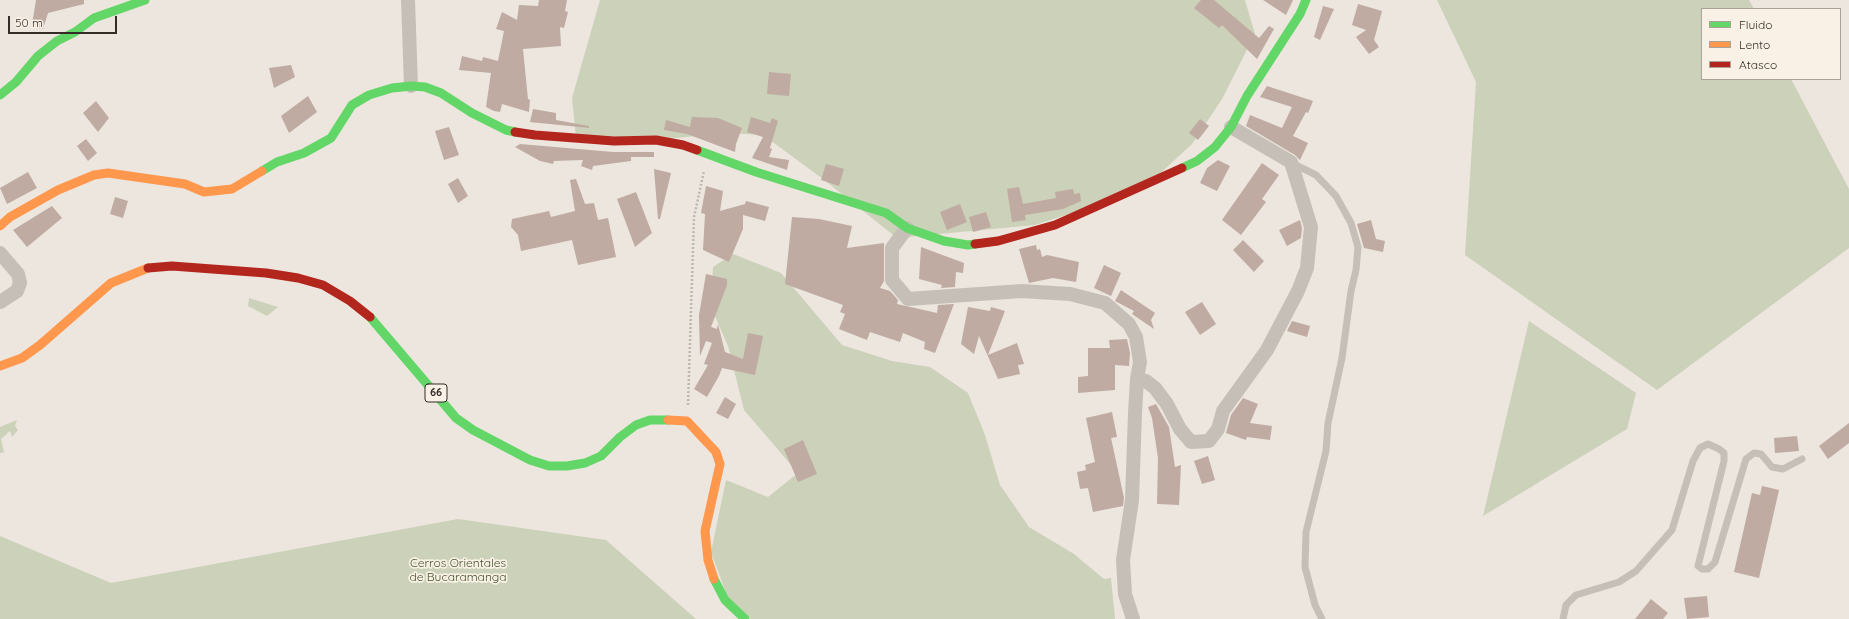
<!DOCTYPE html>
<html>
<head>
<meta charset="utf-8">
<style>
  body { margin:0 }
  #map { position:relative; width:1849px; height:619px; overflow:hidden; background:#ece6df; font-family:Quicksand,sans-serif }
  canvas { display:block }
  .legend { position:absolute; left:1701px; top:8px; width:140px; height:72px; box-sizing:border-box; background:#f9f1e6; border:1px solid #aba29a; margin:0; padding:5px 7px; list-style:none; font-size:12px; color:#352c27 }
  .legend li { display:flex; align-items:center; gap:8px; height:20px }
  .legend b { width:20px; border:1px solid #aba29a }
  .scale { position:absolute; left:8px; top:16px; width:109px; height:18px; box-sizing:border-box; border:2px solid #352c27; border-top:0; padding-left:5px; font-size:12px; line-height:14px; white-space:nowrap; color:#352c27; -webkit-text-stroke:3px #f9f1e6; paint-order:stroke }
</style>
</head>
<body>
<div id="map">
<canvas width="1849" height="619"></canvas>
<ul class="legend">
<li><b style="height:5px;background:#63d668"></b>Fluido</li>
<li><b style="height:5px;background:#ff974d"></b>Lento</li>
<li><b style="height:5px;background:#b3261e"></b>Atasco</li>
</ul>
<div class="scale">50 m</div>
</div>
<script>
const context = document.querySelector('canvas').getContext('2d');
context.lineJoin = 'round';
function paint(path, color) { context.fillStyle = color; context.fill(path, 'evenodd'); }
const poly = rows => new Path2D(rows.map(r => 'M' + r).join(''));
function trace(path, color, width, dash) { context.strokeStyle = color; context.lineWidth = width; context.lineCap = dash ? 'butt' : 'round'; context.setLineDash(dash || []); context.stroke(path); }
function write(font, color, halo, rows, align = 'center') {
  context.font = font + ' Quicksand,sans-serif'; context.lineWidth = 3.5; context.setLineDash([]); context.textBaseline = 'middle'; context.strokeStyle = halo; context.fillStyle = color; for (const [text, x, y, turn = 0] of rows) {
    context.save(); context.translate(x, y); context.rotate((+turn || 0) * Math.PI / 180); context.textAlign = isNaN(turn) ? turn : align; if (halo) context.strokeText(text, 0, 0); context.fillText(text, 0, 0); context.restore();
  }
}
paint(poly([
  [600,0,1245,0,1255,34,1222,99,1192,144,1142,190,1035,225,897,238,823,179,763,135,725,133,666,139,576,138,572,98],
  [1437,0,1749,0,1754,9,1702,9,1702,79,1791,79,1849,189,1849,248,1657,390,1465,255,1476,82],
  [733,254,781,273,842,345,892,361,930,367,968,393,985,435,1000,485,1029,527,1074,554,1104,579,1111,578,1115,619,751,619,729,601,711,552,726,480,768,497,798,473,744,410,728,346,711,307,713,267],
  [249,298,278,307,267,316,248,306],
  [1529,321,1636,393,1627,429,1483,516],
  [17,420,15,426,18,430,12,437,10,431,1,439,4,452,0,453,0,427],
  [458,519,606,540,696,619,0,619,0,536,111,583]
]), '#ccd1b9');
paint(poly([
  [36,0,84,0,84,4,48,13,43,29,32,24],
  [539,0,567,0,565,11,568,12,564,28,560,27,561,46,523,49,528,99,530,100,529,112,502,104,500,112,494,111,486,107,491,73,459,70,462,56,482,61,483,57,498,61,504,31,496,29,502,12,517,20,519,5,538,6],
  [1201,0,1214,0,1259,38,1269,26,1274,29,1257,59,1222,25,1219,28,1194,8],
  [1263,0,1293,0,1286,15],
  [1358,4,1382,11,1374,40,1379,47,1369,54,1356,37,1366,30,1352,25],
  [1323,6,1334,9,1320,40,1314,37],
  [291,65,295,77,274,88,269,68],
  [769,72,791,74,789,96,767,94],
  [1267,86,1313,101,1308,113,1306,112,1293,136,1308,143,1300,160,1295,155,1246,126,1250,115,1282,128,1292,107,1260,97],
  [308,96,317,112,289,133,281,116],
  [96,101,109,118,98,132,83,113],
  [533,109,556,113,556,120,589,126,589,128,530,122],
  [692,117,718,118,742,128,736,144,735,152,687,134,664,130,666,120,690,127],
  [751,117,770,123,772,118,778,121,770,148,772,149,769,157,789,160,787,170,752,158,763,137,747,132],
  [1200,119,1209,126,1198,140,1189,133],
  [449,127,459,155,444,160,435,131],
  [86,139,97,153,88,161,77,146],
  [520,144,613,152,654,152,654,157,631,157,631,161,593,166,592,170,581,166,583,160,554,161,553,164,540,161,515,147],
  [1218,160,1230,166,1217,191,1200,183,1207,168],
  [1262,163,1279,175,1262,199,1266,202,1241,235,1222,220],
  [826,164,844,169,839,186,821,180],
  [654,169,671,173,660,219,658,219],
  [28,172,37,188,7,204,0,188],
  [458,178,468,196,458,203,448,184],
  [576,179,585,204,594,203,598,220,608,218,616,257,578,265,572,240,521,251,518,235,511,227,512,219,549,211,551,217,575,211,570,180],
  [706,186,723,191,720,211,745,204,746,201,769,207,765,221,743,215,743,229,729,262,703,250,705,214,701,213],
  [1019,187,1023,204,1056,198,1055,192,1073,189,1074,194,1080,193,1081,201,1063,209,1025,215,1026,220,1012,222,1007,189],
  [636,192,652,233,635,247,617,199],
  [115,197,128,201,123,218,110,214],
  [960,204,967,222,947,230,940,212],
  [52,206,62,218,27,247,13,230],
  [986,212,991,227,973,232,969,217],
  [792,217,819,219,852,226,847,248,884,243,884,281,880,288,890,291,898,300,897,304,937,313,938,305,954,304,935,353,924,349,925,342,903,333,900,342,870,332,867,340,839,329,845,314,840,312,843,305,785,284],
  [1300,220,1302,228,1301,238,1287,246,1279,230],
  [1371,220,1376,239,1385,241,1383,252,1364,248,1357,224],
  [1243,240,1264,261,1254,272,1233,250],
  [1036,245,1037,250,1040,249,1042,257,1047,255,1079,262,1076,282,1053,278,1029,283,1019,249],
  [921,247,964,263,963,273,956,272,955,287,941,288,942,285,919,279],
  [1104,265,1121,273,1111,296,1094,288],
  [706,274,727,279,727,285,711,327,717,329,718,324,725,352,743,359,748,333,763,336,755,375,722,368,719,376,707,397,694,389,708,365,704,364,712,343,706,341,700,356,699,315],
  [1121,290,1155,313,1151,320,1154,329,1132,314,1134,311,1115,301],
  [1202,302,1216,324,1200,335,1185,312],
  [968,307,990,311,991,307,1005,311,988,355,1017,343,1024,364,1018,365,1020,374,998,379,979,336,974,354,961,344],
  [1292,321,1310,326,1307,337,1287,331],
  [1127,339,1130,353,1129,366,1115,365,1115,390,1078,393,1078,377,1088,376,1088,348,1110,348,1109,340],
  [725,397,736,404,728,419,716,413],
  [1243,398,1258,404,1250,423,1272,426,1270,440,1247,437,1246,440,1226,433,1231,415],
  [1156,404,1169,427,1175,467,1181,465,1179,505,1157,504,1158,458,1152,418,1148,407],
  [1112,412,1117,437,1111,438,1124,498,1123,506,1093,512,1088,488,1080,489,1077,472,1086,470,1085,465,1095,462,1086,418],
  [1849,423,1849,443,1828,459,1819,446],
  [1797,436,1799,451,1775,453,1774,438],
  [803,440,817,474,798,482,784,449],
  [1208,456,1215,480,1202,484,1194,461],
  [1762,486,1779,490,1759,578,1734,572,1752,493,1760,495],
  [1707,596,1709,617,1687,619,1684,598],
  [1651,599,1668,613,1663,619,1635,619]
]), '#bfaba1');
trace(poly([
  [688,405,694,217,704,171]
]), '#bdb7b1', 2.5, [2, 2]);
trace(poly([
  [1292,163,1316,175,1336,196,1351,223,1358,247,1356,270,1351,291,1342,358,1328,423,1326,451,1306,532,1305,567,1315,605,1322,619],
  [1563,619,1566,605,1576,595,1619,582,1636,571,1672,530,1693,461,1700,448,1708,444,1719,449,1724,453,1724,461,1698,566,1702,569,1708,569,1715,562,1746,459,1754,453,1761,454,1772,467,1783,469,1802,459]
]), '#c5bfb8', 7);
trace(poly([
  [408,0,411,86],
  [907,228,892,248,892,280,908,299,1022,291,1070,294,1105,303,1129,324,1136,337,1140,362,1137,379,1135,413,1132,500,1123,560,1125,594,1133,619],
  [0,253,18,274,20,283,17,291,0,302],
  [1137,379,1146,381,1155,388,1167,404,1180,429,1191,442,1209,441,1218,429,1223,411,1267,350,1298,291,1307,268,1311,227,1291,162,1231,127]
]), '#c5bfb8', 14);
trace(poly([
  [0,95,16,82,38,56,57,41,75,32,94,18,145,0],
  [697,150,756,172,886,213,907,228,944,241,968,245,975,244],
  [1182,168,1197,161,1215,147,1231,127,1247,96,1300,14,1306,0],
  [262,171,277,162,304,153,331,138,352,105,369,95,392,88,411,86,425,87,441,93,472,113,506,130,515,132],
  [370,317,456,418,473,430,530,460,549,466,567,466,585,463,601,456,620,437,636,425,650,420,668,420],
  [714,579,725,600,745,619]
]), '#63d668', 9);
trace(poly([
  [0,226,10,217,58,190,94,175,108,173,185,184,204,192,232,189,262,171],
  [0,366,22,358,40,345,111,283,148,268],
  [668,420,687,421,716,452,720,464,705,531,708,560,714,579]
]), '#ff974d', 9);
trace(poly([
  [515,132,535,135,614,141,656,140,683,145,697,150],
  [975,244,998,241,1055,225,1182,168],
  [148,268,172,266,266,273,298,278,323,285,350,301,370,317]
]), '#b3261e', 9);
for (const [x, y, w] of [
  [436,393,22]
]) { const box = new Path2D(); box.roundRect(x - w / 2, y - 9, w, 18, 3); context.fillStyle = '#f9f1e6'; context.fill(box); trace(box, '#352c27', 1); }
write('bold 11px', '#352c27', null, [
  ["66",436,393]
]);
write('12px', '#42522b', '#f9f1e6', [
  ["Cerros Orientales",458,563],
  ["de Bucaramanga",458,577]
]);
</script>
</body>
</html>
